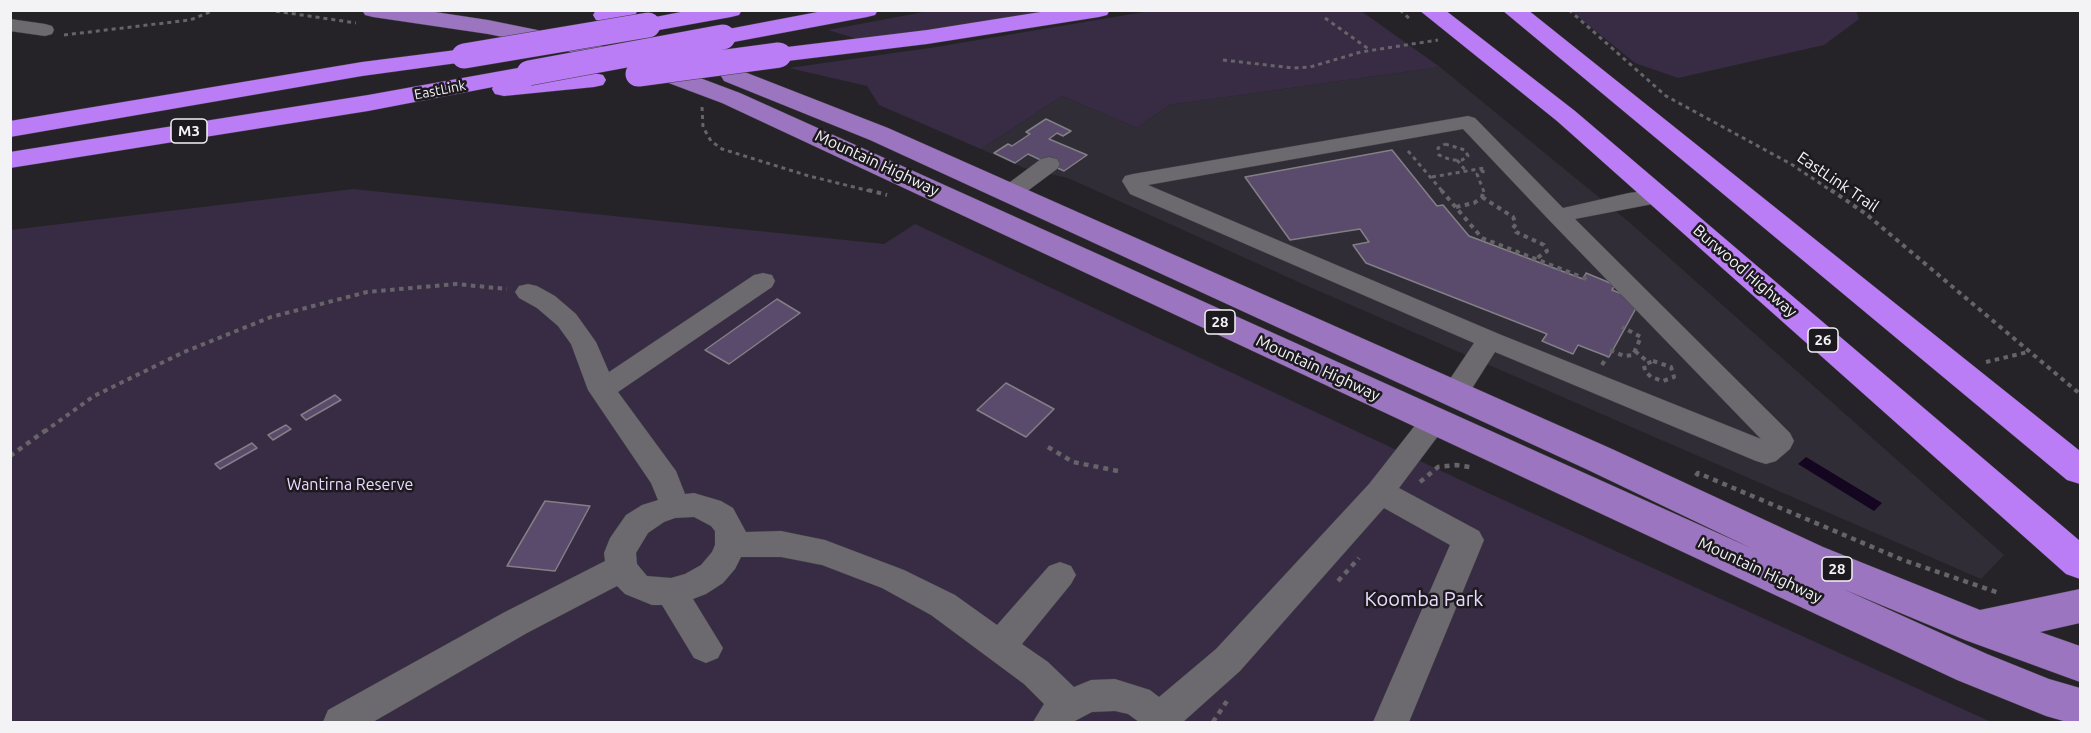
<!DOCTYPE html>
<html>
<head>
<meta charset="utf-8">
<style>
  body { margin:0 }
  #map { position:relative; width:2091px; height:733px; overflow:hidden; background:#252328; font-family:Ubuntu,sans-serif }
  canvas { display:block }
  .frame { position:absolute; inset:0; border:12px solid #f3f2f5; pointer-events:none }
</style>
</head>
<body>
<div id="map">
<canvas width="2091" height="733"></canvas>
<div class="frame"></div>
</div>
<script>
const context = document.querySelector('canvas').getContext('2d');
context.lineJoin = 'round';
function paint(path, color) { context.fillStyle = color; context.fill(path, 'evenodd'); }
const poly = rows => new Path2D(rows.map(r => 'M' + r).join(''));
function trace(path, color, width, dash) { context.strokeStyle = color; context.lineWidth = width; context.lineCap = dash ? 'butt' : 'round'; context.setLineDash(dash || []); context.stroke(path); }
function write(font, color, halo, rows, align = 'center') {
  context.font = font + ' Ubuntu,sans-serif'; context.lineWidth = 5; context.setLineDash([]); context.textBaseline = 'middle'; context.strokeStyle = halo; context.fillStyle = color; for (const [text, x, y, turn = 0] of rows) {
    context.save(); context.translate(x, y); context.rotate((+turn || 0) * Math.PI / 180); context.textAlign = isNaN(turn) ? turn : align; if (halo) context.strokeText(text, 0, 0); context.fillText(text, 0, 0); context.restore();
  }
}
paint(poly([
  [1440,67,1629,222,2004,555,1981,579,1305,285,1068,178,1024,168,981,149,1062,96,1137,128,1169,105]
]), '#312d36');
paint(poly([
  [1856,10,1859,19,1824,45,1678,78,1635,63,1571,11],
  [929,11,1070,11,864,41,828,30],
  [1150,11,1361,11,1440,67,1169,105,1137,128,1062,96,981,149,879,105,867,86,789,68,936,47],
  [353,189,884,244,915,224,1486,492,1991,722,11,722,10,230]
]), '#372c43');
paint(poly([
  [1806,457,1882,503,1874,511,1798,464]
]), '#140520');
const building = poly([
  [1046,119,1071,131,1063,136,1057,133,1049,139,1087,155,1064,171,1028,154,1015,163,994,153,1008,144,1012,146,1030,134,1026,132,1046,119],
  [1392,150,1437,206,1443,205,1469,236,1583,279,1586,273,1615,285,1612,290,1640,301,1609,357,1578,345,1573,354,1542,341,1547,334,1366,263,1353,245,1369,242,1360,229,1290,240,1245,177,1392,150],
  [777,299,800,313,729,364,705,350,777,299],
  [1006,383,1054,409,1026,437,977,410,1006,383],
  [335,395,341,400,306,420,301,415,335,395],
  [286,425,291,429,273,440,268,435,286,425],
  [252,443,257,448,220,469,215,464,252,443],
  [545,501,590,506,555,571,507,566,545,501]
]);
paint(building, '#5a4a6b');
trace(building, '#827f85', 1.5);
const minor = poly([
  [10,19,45,24,52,26,54,30,52,34,45,36,10,31,10,19],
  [1468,116,1475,118,1563,208,1629,193,1660,189,1668,191,1671,196,1668,201,1575,219,1790,433,1794,441,1790,449,1776,461,1766,464,1756,461,1495,352,1464,401,1454,404,1444,401,1440,394,1474,343,1130,194,1122,181,1125,176,1133,174,1468,116],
  [1463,129,1550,221,1761,439,1499,334,1148,185,1463,129],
  [1049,157,1057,159,1060,164,1057,169,1018,198,1010,200,1002,198,999,193,1002,188,1041,159,1049,157],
  [763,273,772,275,775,281,772,287,618,392,676,471,685,494,694,493,721,501,733,508,746,532,781,531,825,540,904,570,955,595,997,625,1049,566,1060,562,1071,566,1076,575,1071,584,1022,644,1048,662,1074,687,1091,680,1115,679,1150,690,1159,697,1216,649,1369,484,1424,414,1434,411,1444,414,1448,421,1444,428,1399,488,1479,531,1484,540,1409,722,1373,722,1450,545,1384,508,1240,671,1183,722,1139,722,1128,714,1115,711,1092,712,1073,722,1033,722,1044,704,1024,684,931,615,882,588,822,565,781,557,741,557,735,569,723,583,706,594,693,599,723,648,718,658,706,663,694,658,662,605,652,605,625,594,617,586,527,633,373,722,323,722,328,710,503,613,605,561,604,553,610,538,626,515,642,505,658,500,651,483,588,390,571,344,558,326,537,308,519,298,515,292,519,286,528,284,537,286,555,296,576,314,596,342,609,372,754,275,763,273],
  [694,517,711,526,715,531,715,545,712,552,701,565,685,574,671,578,647,576,637,564,636,553,648,533,664,522,675,518,694,517]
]);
const major = poly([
  [362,10,422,10,488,20,557,34,652,60,740,93,1751,548,1586,469,870,140,724,81,721,76,724,71,733,69,742,71,888,128,1612,449,1823,547,1980,610,2080,589,2080,623,2040,632,2080,646,2080,682,1965,640,1843,589,1987,654,2049,679,2080,688,2080,722,2067,722,2046,716,1957,680,722,103,634,70,553,47,488,34,373,17,365,15,362,10]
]);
const highway = poly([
  [596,10,638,10,635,15,604,22,596,20,593,15,596,10],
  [691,10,742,10,739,15,731,17,648,32,640,30,637,25,640,20,691,10],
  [828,10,878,10,875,15,867,17,723,44,715,42,711,37,715,32,723,30,828,10],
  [1053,10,1110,10,1107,15,1099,17,927,44,779,62,771,60,767,55,771,50,779,48,927,30,1053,10],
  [1419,10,1445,10,1575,111,2080,541,2080,579,2066,574,1557,121,1419,10],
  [1502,10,1528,10,2080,451,2080,484,2067,480,1502,10],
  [464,49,472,51,476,56,472,61,362,76,10,137,10,121,362,62,464,49],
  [529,66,538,68,541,73,537,78,594,73,603,75,606,80,603,85,594,87,504,96,495,94,492,89,493,87,368,111,10,168,10,152,368,95,529,66]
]);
trace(minor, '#413f43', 1);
trace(major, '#413f43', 1);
trace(highway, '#413f43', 1);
trace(poly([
  [268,10,356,23],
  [1400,10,1411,20],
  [1569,10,1666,96,1791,164,1833,192],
  [1325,18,1370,50],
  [64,35,190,20,215,10],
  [1223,60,1293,68,1310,67,1361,52,1438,40],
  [702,107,703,127,711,141,722,149,809,176,874,192],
  [1445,144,1465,150,1468,156,1462,160,1451,160,1439,155,1438,148,1445,144],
  [1408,151,1443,192],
  [1457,160,1466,171],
  [1432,177,1484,168],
  [1484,192,1477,174,1481,171,1488,173]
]), '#666469', 3, [4, 4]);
trace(poly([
  [868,190,887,195],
  [1441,190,1482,238,1589,280],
  [1831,190,1866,214,2080,394],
  [1482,197,1513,217,1516,224,1513,228,1516,232,1544,245,1547,251,1537,258],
  [1456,207,1474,203,1482,197,1484,190],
  [1610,350,1624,356,1633,355,1641,337,1622,327],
  [1635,351,1648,362],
  [1653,361,1671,367,1674,377,1663,381,1651,377,1645,371,1644,365,1653,361],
  [1986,362,2028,352],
  [1602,365,1607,357],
  [44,432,94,396,184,352,271,317,367,292,456,284,507,289]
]), '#666469', 4, [4.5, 4.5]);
trace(poly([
  [1048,447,1073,462,1118,471],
  [10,456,46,430],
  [1696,476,1698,473,1903,560,1999,593],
  [1420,482,1438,467,1456,465,1470,467],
  [1338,581,1359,558],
  [1213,722,1227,701]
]), '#666469', 4.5, [5, 5]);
paint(minor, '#6c6a6f');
paint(major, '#9b75bf');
paint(highway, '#bb7df5');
const highwayBridge = poly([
  [464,56,648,25],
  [529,73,723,37],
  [638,74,779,55]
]);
trace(highwayBridge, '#413f43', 26, []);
trace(highwayBridge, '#bb7df5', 25);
write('14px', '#f3f2f5', '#1c1a1e', [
  ["EastLink",440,90,-11]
]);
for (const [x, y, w] of [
  [189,131,36],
  [1220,322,30],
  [1823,340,30],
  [1837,569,30]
]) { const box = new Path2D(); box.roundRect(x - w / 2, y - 12, w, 24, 4.5); context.fillStyle = '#1c1a1e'; context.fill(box); trace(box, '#f3f2f5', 1.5); }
write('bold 15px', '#f3f2f5', null, [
  ["M3",189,131],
  ["28",1220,322],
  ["26",1823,340],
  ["28",1837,569]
]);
write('16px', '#f3f2f5', '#1c1a1e', [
  ["Mountain Highway",877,163,25],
  ["EastLink Trail",1838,182,34],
  ["Burwood Highway",1745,271,41],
  ["Mountain Highway",1318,368,25],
  ["Mountain Highway",1760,570,25]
]);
write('16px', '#ebdaff', '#1c1a1e', [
  ["Wantirna Reserve",350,485]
]);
write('20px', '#ebdaff', '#1c1a1e', [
  ["Koomba Park",1424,599]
]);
</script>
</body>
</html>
